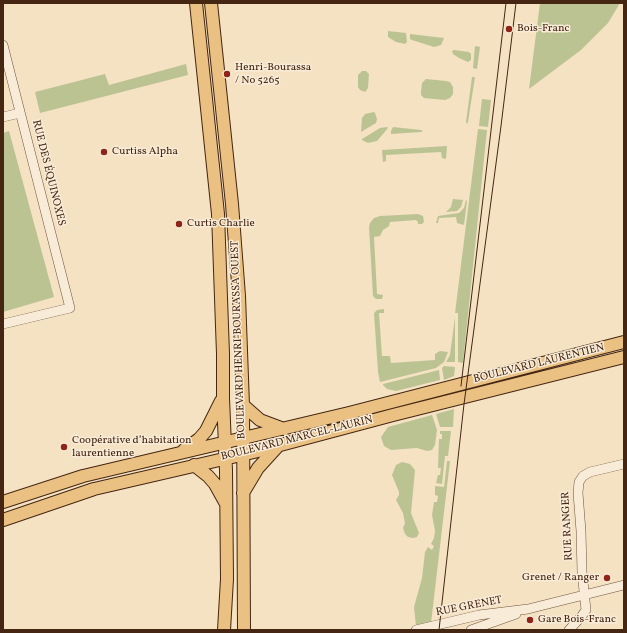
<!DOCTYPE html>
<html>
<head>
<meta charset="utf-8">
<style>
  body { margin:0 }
  #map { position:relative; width:627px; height:633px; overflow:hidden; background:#f4e2c3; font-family:Vollkorn,serif }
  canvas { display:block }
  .frame { position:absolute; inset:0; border:4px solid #442612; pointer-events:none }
</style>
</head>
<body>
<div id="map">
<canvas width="627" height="633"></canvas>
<div class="frame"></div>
</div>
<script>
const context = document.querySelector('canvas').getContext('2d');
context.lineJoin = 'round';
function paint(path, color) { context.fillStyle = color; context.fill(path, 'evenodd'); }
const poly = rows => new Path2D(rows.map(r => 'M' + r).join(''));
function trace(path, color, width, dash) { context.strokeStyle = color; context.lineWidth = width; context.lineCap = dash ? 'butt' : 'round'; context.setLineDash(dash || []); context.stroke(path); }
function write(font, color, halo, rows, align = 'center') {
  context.font = font + ' Vollkorn,serif'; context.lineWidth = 3; context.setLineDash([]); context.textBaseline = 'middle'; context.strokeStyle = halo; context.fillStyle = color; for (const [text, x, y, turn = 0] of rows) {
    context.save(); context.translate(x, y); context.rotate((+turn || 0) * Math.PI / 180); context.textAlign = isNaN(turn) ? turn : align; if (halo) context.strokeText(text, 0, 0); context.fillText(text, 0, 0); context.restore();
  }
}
paint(poly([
  [540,3,620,3,608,23,581,50,529,89],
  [388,31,406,33,407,42,405,44,396,42,388,37],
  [410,34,444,38,441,45,434,47,412,40,410,39],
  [475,46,480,47,477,69,473,68],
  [454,50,469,52,471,54,471,60,468,62,459,58,453,54,452,51],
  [186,64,188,75,40,113,35,92,105,74,109,85],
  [362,71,366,71,369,74,368,88,365,92,360,90,358,87,358,75],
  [472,77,475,77,468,122,467,124,466,122],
  [426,79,446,81,450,82,453,87,453,94,450,98,445,100,424,98,421,95,421,92,422,83],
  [482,99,491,100,488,127,479,126],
  [374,112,375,113,377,119,376,123,361,132,362,118,365,114],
  [387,127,388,128,377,141,368,143,362,140,362,139,380,128],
  [393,127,421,130,423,131,421,132,391,134,391,131],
  [478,129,487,130,463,363,458,362,458,313,455,313],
  [9,131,54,297,3,312,3,133],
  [447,146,446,159,442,158,441,152,386,155,386,161,383,162,382,150],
  [453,199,463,200,461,207,457,211,446,212,451,207],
  [466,200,467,201,464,225,457,223,456,217,439,218,438,223,436,223,438,216,459,213,464,208],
  [418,214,423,216,424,222,422,224,418,224,418,222,416,220,390,222,389,226,383,230,380,236,374,237,377,294,383,295,382,299,376,299,373,296,369,227,370,223,374,218,380,216],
  [384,309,384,313,379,313,382,356,390,356,391,363,435,360,435,354,440,351,448,352,444,362,436,368,380,382,378,372,374,313,377,310],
  [455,317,455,362,446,362,450,355],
  [444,366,455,367,454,376,444,380,442,368],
  [439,370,440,380,396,391,387,389,383,385,383,384],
  [454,409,453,427,440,427,436,414],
  [432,415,437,430,435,445,432,450,427,451,417,448,391,450,384,446,381,437,388,427],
  [440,431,451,431,448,456,445,456,442,484,436,483,438,475,440,475,441,468,438,468,439,439,442,439,442,434,440,434],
  [447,461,450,461,431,623,416,626,414,607,422,578,425,552,428,547,432,550,434,546,431,544,434,538,435,531,432,515,434,502,437,502,438,496,435,495,435,486,444,487],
  [402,462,410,464,415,470,411,513,419,533,417,537,413,538,408,537,405,534,403,528,405,523,403,513,396,500,399,495,399,492,392,475,396,465]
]), '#bcc393');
const minor = poly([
  [3,45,70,308,3,324],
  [3,117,20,113],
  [416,630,479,615,528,609,624,585],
  [471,630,516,614],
  [569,630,581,617,586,610,582,572,581,531,578,493,579,482,583,476,590,472,624,464]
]);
const major = poly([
  [196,3,218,214,223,354,223,398,226,470,227,579,224,630],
  [211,3,232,204,239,296,243,405,244,630],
  [243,405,260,420,284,429],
  [184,450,199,439,206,431,221,401],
  [194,465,208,476,215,484,225,502],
  [243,493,258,468,278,446],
  [3,502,83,476,349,413,624,342],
  [3,520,94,489,254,452,393,415,624,357]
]);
trace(minor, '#70553e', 10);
trace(major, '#442612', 14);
trace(minor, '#f8ecd8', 9);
trace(major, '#eac182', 12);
trace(poly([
  [461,386,506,3],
  [439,630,464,404,501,126,516,3]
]), '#442612', 1);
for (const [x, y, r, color] of [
  [509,29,4,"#8f2418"],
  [227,74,4,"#8f2418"],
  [104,152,4,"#8f2418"],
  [179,224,4,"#8f2418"],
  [64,447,4,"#8f2418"],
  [607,578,4,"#8f2418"],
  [530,620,4,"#8f2418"]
]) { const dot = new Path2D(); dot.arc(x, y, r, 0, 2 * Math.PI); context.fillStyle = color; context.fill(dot); trace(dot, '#f8ecd8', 1.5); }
write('11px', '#442612', '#f8ecd8', [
  ["Bois-Franc",517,29],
  ["Henri-Bourassa",235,68],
  ["/ No 5265",235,81],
  ["Curtiss Alpha",112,152],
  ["Curtis Charlie",187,224],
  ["Coopérative d’habitation",72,441],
  ["laurentienne",72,454],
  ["Grenet / Ranger",599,578,"right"],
  ["Gare Bois-Franc",538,620]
], 'left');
write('11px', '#442612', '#f8ecd8', [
  ["RUE DES ÉQUINOXES",48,173,76],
  ["BOULEVARD HENRI-BOURASSA OUEST",239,340,-92],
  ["BOULEVARD LAURENTIEN",539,364,-14],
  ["BOULEVARD MARCEL-LAURIN",297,439,-14],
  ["RUE RANGER",568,526,-93],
  ["RUE GRENET",469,607,-11]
]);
</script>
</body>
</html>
